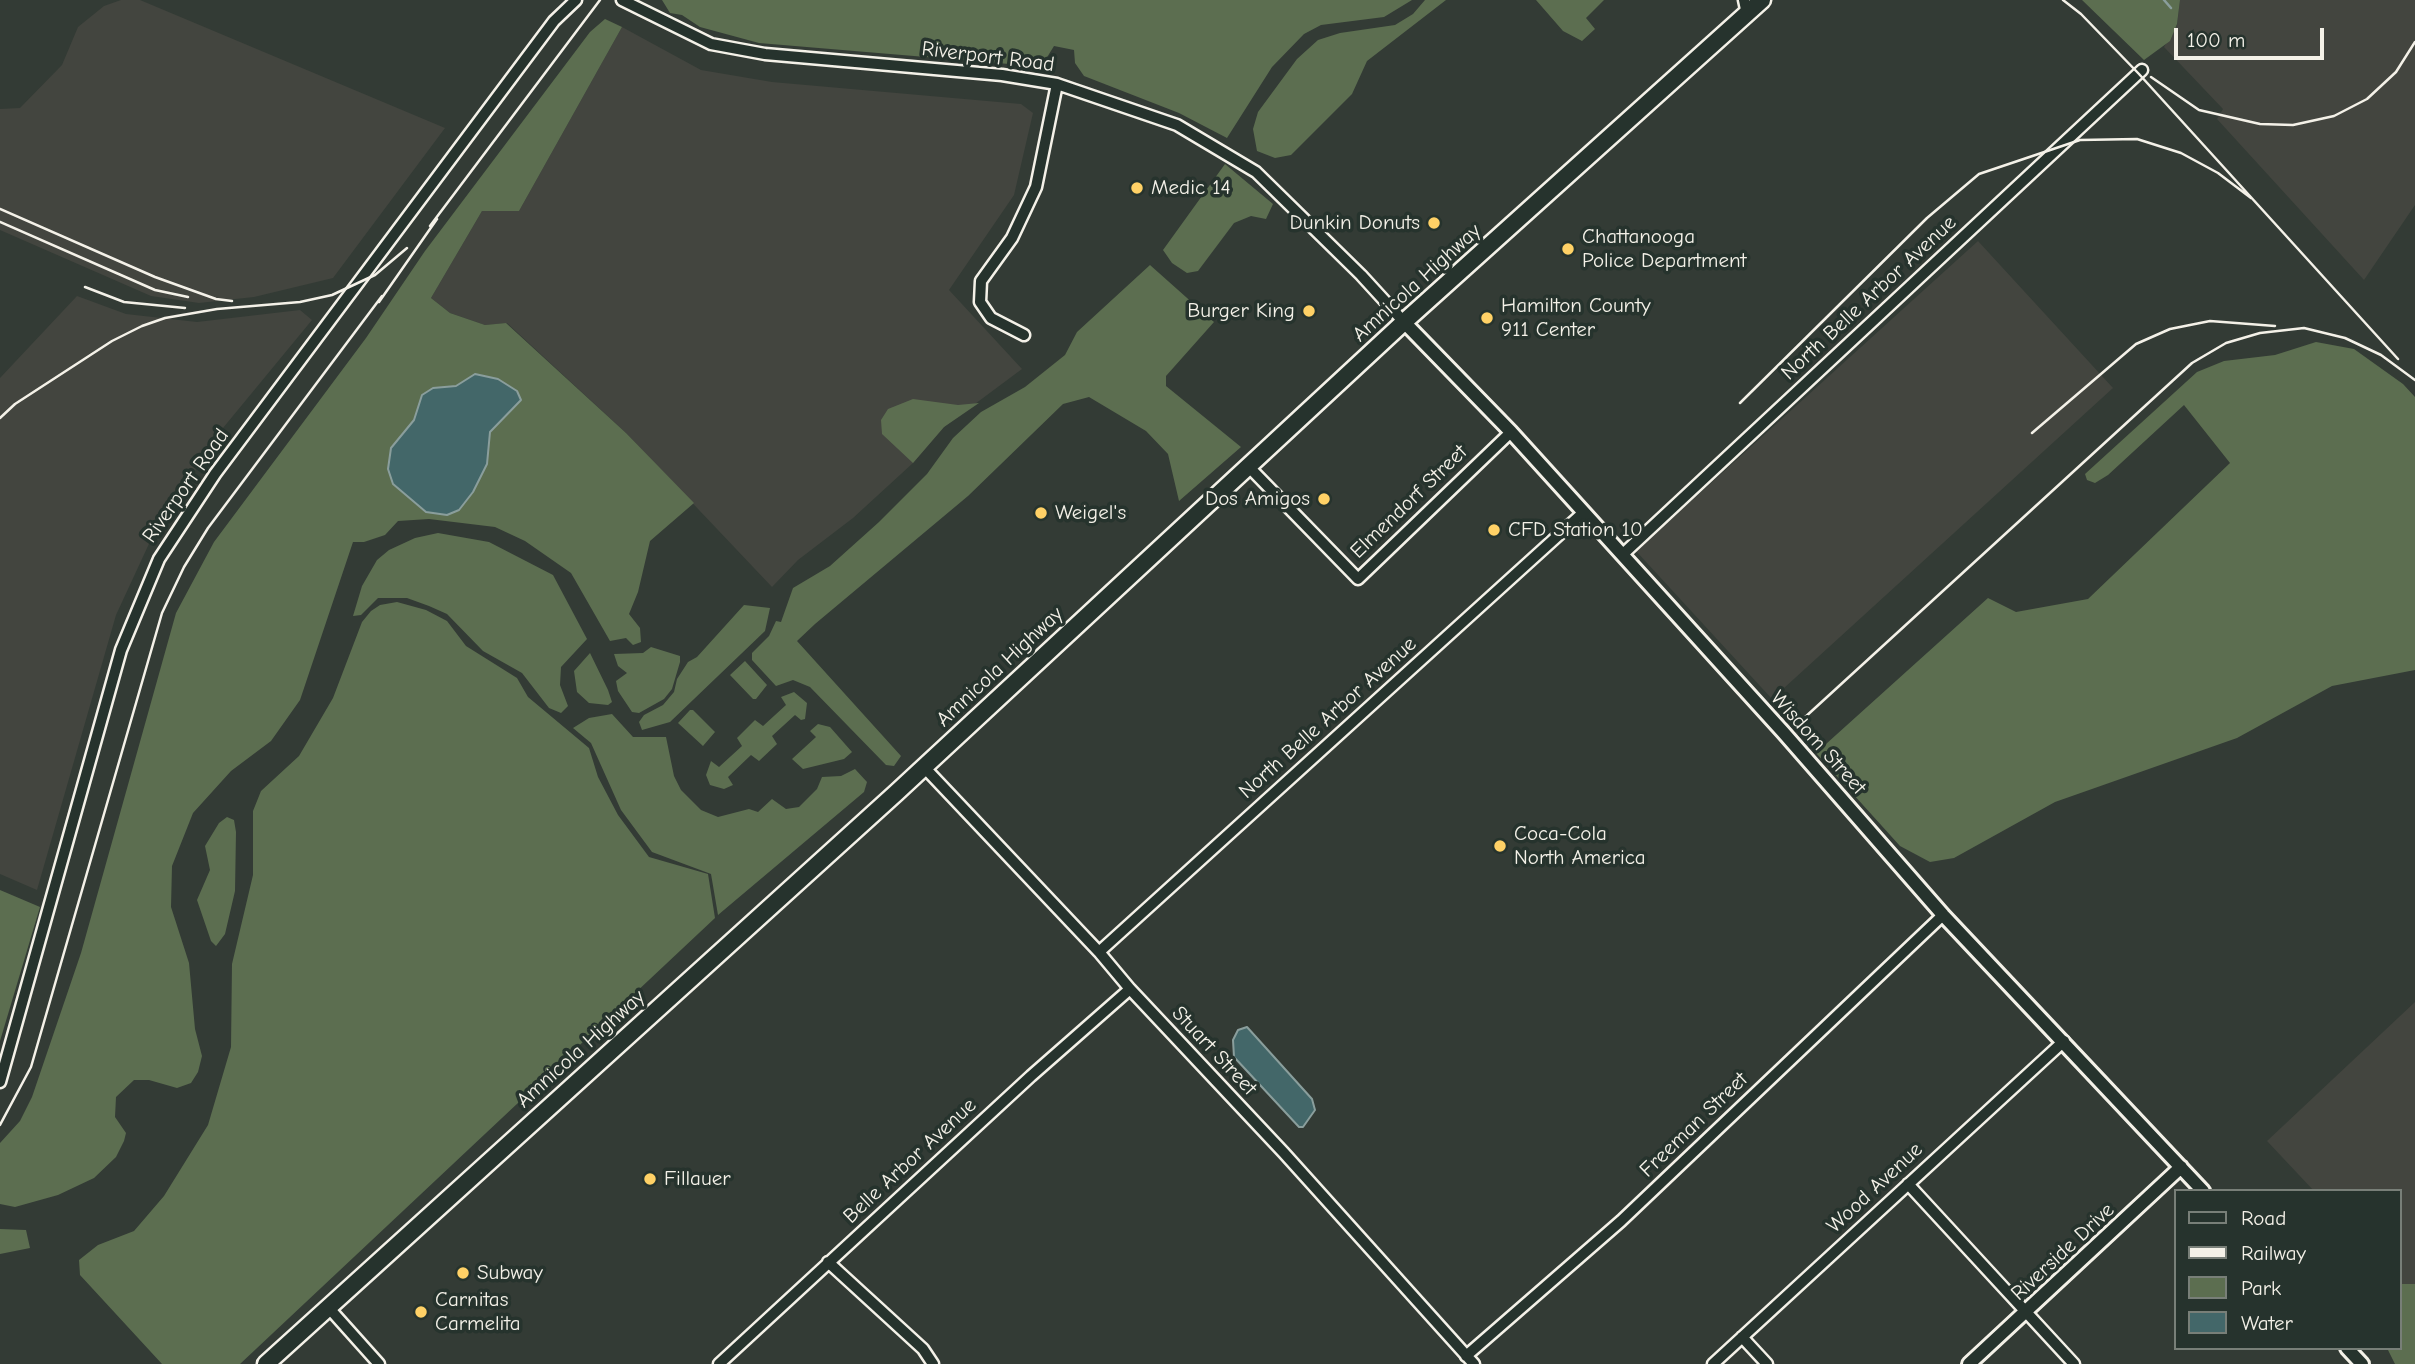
<!DOCTYPE html>
<html>
<head>
<meta charset="utf-8">
<style>
  body { margin:0 }
  #map { position:relative; width:2415px; height:1364px; overflow:hidden; background:#333b35; font-family:"Comic Neue",sans-serif }
  canvas { display:block }
  .legend { position:absolute; left:2174px; top:1189px; width:228px; height:161px; box-sizing:border-box; background:#26332d; border:2px solid #787f78; margin:0; padding:9px 12px; list-style:none; font-size:21px; color:#f4f1e8 }
  .legend li { display:flex; align-items:center; gap:14px; height:35px }
  .legend b { width:35px; border:2px solid #787f78 }
  .scale { position:absolute; left:2174px; top:28px; width:150px; height:32px; box-sizing:border-box; border:4px solid #f4f1e8; border-top:0; padding-left:9px; font-size:21px; line-height:24px; white-space:nowrap; color:#f4f1e8; -webkit-text-stroke:5px #26332d; paint-order:stroke }
</style>
</head>
<body>
<div id="map">
<canvas width="2415" height="1364"></canvas>
<ul class="legend">
<li><b style="height:9px;background:#26332d"></b>Road</li>
<li><b style="height:9px;background:#f4f1e8"></b>Railway</li>
<li><b style="height:19px;background:#5c6e50"></b>Park</li>
<li><b style="height:19px;background:#436769"></b>Water</li>
</ul>
<div class="scale">100 m</div>
</div>
<script>
const context = document.querySelector('canvas').getContext('2d');
context.lineJoin = 'round';
function paint(path, color) { context.fillStyle = color; context.fill(path, 'evenodd'); }
const poly = rows => new Path2D(rows.map(r => 'M' + r).join(''));
function trace(path, color, width, dash) { context.strokeStyle = color; context.lineWidth = width; context.lineCap = dash ? 'butt' : 'round'; context.setLineDash(dash || []); context.stroke(path); }
function write(font, color, halo, rows, align = 'center') {
  context.font = font + ' "Comic Neue",sans-serif'; context.lineWidth = 7; context.setLineDash([]); context.textBaseline = 'middle'; context.strokeStyle = halo; context.fillStyle = color; for (const [text, x, y, turn = 0] of rows) {
    context.save(); context.translate(x, y); context.rotate((+turn || 0) * Math.PI / 180); context.textAlign = isNaN(turn) ? turn : align; if (halo) context.strokeText(text, 0, 0); context.fillText(text, 0, 0); context.restore();
  }
}
paint(poly([
  [121,0,140,0,445,128,333,278,254,297,199,303,151,296,0,230,0,109,20,108,62,65,78,27,104,6],
  [2180,0,2415,0,2415,205,2364,280,2217,119,2223,109,2164,47,2177,25],
  [622,27,701,70,772,82,1021,104,1033,113,1014,195,949,290,1022,369,944,427,913,463,853,518,798,560,772,587,626,433,507,323,485,325,450,313,431,298,482,211,519,211],
  [1978,241,2113,388,1772,699,1636,551],
  [77,296,126,314,197,322,300,310,312,320,223,428,154,533,116,615,37,890,0,874,0,378],
  [2415,1002,2415,1299,2399,1282,2399,1191,2314,1191,2267,1141]
]), '#43453f');
paint(poly([
  [662,0,1412,0,1384,17,1321,25,1304,34,1272,67,1227,138,1179,113,1084,76,1075,63,1074,50,1054,46,1046,59,1033,66,759,43,700,27,682,15,670,13],
  [1425,0,1446,0,1367,61,1352,94,1291,155,1275,158,1257,151,1253,129,1258,112,1297,59,1318,40,1340,33,1395,25,1413,14],
  [1536,0,1604,0,1586,18,1595,29,1582,41,1563,31],
  [2082,0,2180,0,2177,24,2170,41,2144,60],
  [605,19,622,27,519,211,482,211,431,298,450,313,485,325,506,323,626,433,694,503,650,541,638,592,629,614,640,628,641,642,633,645,626,638,610,641,571,573,525,541,495,527,429,519,398,521,385,535,364,542,353,542,300,700,271,741,231,771,193,813,172,866,171,907,189,963,195,1029,202,1056,198,1072,191,1083,177,1088,149,1080,134,1080,116,1097,115,1117,126,1133,124,1141,116,1157,94,1178,58,1195,15,1207,0,1204,0,1143,20,1121,32,1097,81,953,176,613,214,542,366,338,425,251,590,32],
  [1225,164,1273,204,1266,219,1251,216,1234,223,1198,271,1187,273,1172,263,1163,250],
  [1150,265,1214,322,1166,376,1166,386,1241,447,1179,501,1168,454,1146,431,1089,397,1063,404,968,496,815,624,797,641,901,756,894,766,886,765,810,687,793,680,776,686,752,660,752,653,769,636,776,621,781,622,793,588,830,566,879,522,927,474,953,438,981,412,1025,387,1065,355,1077,332],
  [2316,342,2354,349,2403,384,2415,397,2415,670,2332,686,2237,738,2055,802,1954,858,1930,862,1900,846,1816,753,1988,598,2016,612,2088,599,2230,463,2184,405,2108,475,2095,483,2087,480,2085,474,2197,372,2224,361,2275,355],
  [913,399,958,405,979,403,944,427,913,463,882,434,881,420,888,409],
  [438,533,489,542,553,575,587,639,561,667,560,685,568,706,561,713,549,708,522,673,483,651,447,614,429,606,407,598,378,598,361,615,353,616,362,586,377,560,389,550,415,538],
  [397,602,426,610,447,621,466,646,517,678,528,697,589,748,598,777,618,815,649,857,708,874,715,918,240,1364,162,1364,80,1275,79,1260,98,1245,134,1231,164,1196,208,1125,231,1047,232,964,253,875,253,811,261,791,299,756,333,698,362,622,371,611,380,605],
  [744,605,770,608,765,631,670,722,642,730,639,722,644,715,663,705,674,692,677,679,688,662,697,657],
  [651,647,680,656,680,662,672,689,664,699,639,713,632,712,618,691,616,681,627,673,618,666,614,654,643,653],
  [590,653,608,690,612,702,608,705,589,703,577,692,574,671],
  [745,661,767,685,756,699,753,699,730,675],
  [794,692,807,703,805,719,801,720,795,715,772,736,777,744,759,761,751,755,728,777,733,785,724,789,710,785,706,775,711,761,719,767,742,746,737,738,755,720,763,726,786,705,781,697],
  [690,710,693,710,715,732,703,746,678,723],
  [612,714,633,737,666,737,674,776,681,790,701,810,718,817,749,809,758,812,772,799,786,809,799,807,817,789,822,777,841,776,855,769,867,782,864,792,718,915,711,874,652,852,621,810,591,743,573,728,589,718],
  [818,724,830,727,852,752,844,759,803,769,792,759,816,737,810,731],
  [227,817,234,820,236,832,235,891,225,934,216,946,211,941,197,900,210,870,205,846,219,823],
  [0,890,40,907,0,1041],
  [0,1229,26,1230,30,1248,0,1254],
  [2402,1284,2415,1284,2415,1364,2395,1364,2388,1350,2399,1348,2399,1289]
]), '#5c6e50');
const water = poly([
  [475,374,498,379,517,391,521,400,490,432,487,464,473,492,459,510,447,515,426,512,393,484,388,469,391,448,414,420,422,395,433,388,456,386,475,374],
  [1247,1027,1312,1099,1315,1110,1303,1127,1299,1127,1234,1057,1233,1040,1238,1030,1247,1027]
]);
paint(water, '#436769');
trace(water, '#8a9e9c', 2);
trace(poly([
  [2164,0,2171,8]
]), '#8a9e9c', 2.5);
const minor = poly([
  [622,0,711,44,765,54,1002,75,1057,84,1177,125,1256,172,1361,275,1404,322],
  [1744,0,1747,14],
  [1024,335,991,318,980,302,981,281,1012,238,1036,187,1057,84],
  [1248,466,1358,579,1511,432],
  [1622,555,2142,70],
  [924,767,1099,952,1130,989,1284,1153,1474,1364],
  [1099,952,1583,513],
  [0,1082,121,650,159,559,215,474,554,21,576,0],
  [1908,1184,2074,1364],
  [828,1262,923,1349,933,1364],
  [328,1307,379,1364],
  [1742,1337,1767,1364],
  [1466,1356,1621,1221,1943,915],
  [719,1364,1031,1076,1130,989],
  [1713,1364,2064,1041]
]);
const tertiary = poly([
  [1404,322,1511,432,1783,732,1943,915,2203,1191],
  [2347,1348,2362,1364],
  [1969,1364,2181,1167]
]);
const primary = poly([
  [266,1364,896,793,1404,322,1762,0]
]);
trace(minor, '#f4f1e8', 15);
trace(tertiary, '#f4f1e8', 18);
trace(primary, '#f4f1e8', 21);
trace(minor, '#26332d', 10);
trace(tertiary, '#26332d', 12);
trace(primary, '#26332d', 16);
trace(poly([
  [2063,0,2081,14,2139,74,2398,359],
  [2151,77,2199,110,2260,124,2293,125,2334,116,2367,99,2396,72,2415,42],
  [0,209,155,277,216,299,232,301],
  [0,222,155,290,188,297],
  [430,226,600,0],
  [85,287,124,302,185,308],
  [379,302,437,219],
  [1740,403,1927,218,1979,174,2080,140,2137,139,2181,153,2218,173,2251,198],
  [0,418,15,404,112,341,142,326,165,318,217,309,300,302,332,295,375,275,407,248],
  [2032,433,2136,344,2170,329,2210,321,2275,326],
  [1803,719,2192,363,2226,343,2260,333,2304,328,2345,338,2381,355,2415,380],
  [0,1125,31,1067,162,613,184,567,208,528,382,296]
]), '#f4f1e8', 2.5);
for (const [x, y, r, color] of [
  [1137,188,7,"#ffd166"],
  [1434,223,7,"#ffd166"],
  [1568,249,7,"#ffd166"],
  [1309,311,7,"#ffd166"],
  [1487,318,7,"#ffd166"],
  [1324,499,7,"#ffd166"],
  [1041,513,7,"#ffd166"],
  [1494,530,7,"#ffd166"],
  [1500,846,7,"#ffd166"],
  [650,1179,7,"#ffd166"],
  [463,1273,7,"#ffd166"],
  [421,1312,7,"#ffd166"]
]) { const dot = new Path2D(); dot.arc(x, y, r, 0, 2 * Math.PI); context.fillStyle = color; context.fill(dot); trace(dot, '#26332d', 2.5); }
write('21px', '#f4f1e8', '#26332d', [
  ["Riverport Road",988,57,7],
  ["Amnicola Highway",1417,283,-42],
  ["North Belle Arbor Avenue",1869,298,-43],
  ["Riverport Road",186,486,-55],
  ["Elmendorf Street",1409,502,-44],
  ["Amnicola Highway",1000,667,-43],
  ["North Belle Arbor Avenue",1328,718,-42],
  ["Wisdom Street",1818,743,48],
  ["Amnicola Highway",581,1049,-42],
  ["Stuart Street",1214,1051,47],
  ["Freeman Street",1694,1125,-44],
  ["Belle Arbor Avenue",910,1161,-43],
  ["Wood Avenue",1875,1188,-43],
  ["Riverside Drive",2063,1252,-43]
]);
write('21px', '#f4f1e8', '#26332d', [
  ["Medic 14",1151,188],
  ["Dunkin Donuts",1420,223,"right"],
  ["Chattanooga",1582,237],
  ["Police Department",1582,261],
  ["Hamilton County",1501,306],
  ["911 Center",1501,330],
  ["Burger King",1295,311,"right"],
  ["Dos Amigos",1310,499,"right"],
  ["Weigel's",1055,513],
  ["CFD Station 10",1508,530],
  ["Coca-Cola",1514,834],
  ["North America",1514,858],
  ["Fillauer",664,1179],
  ["Subway",477,1273],
  ["Carnitas",435,1300],
  ["Carmelita",435,1324]
], 'left');
</script>
</body>
</html>
